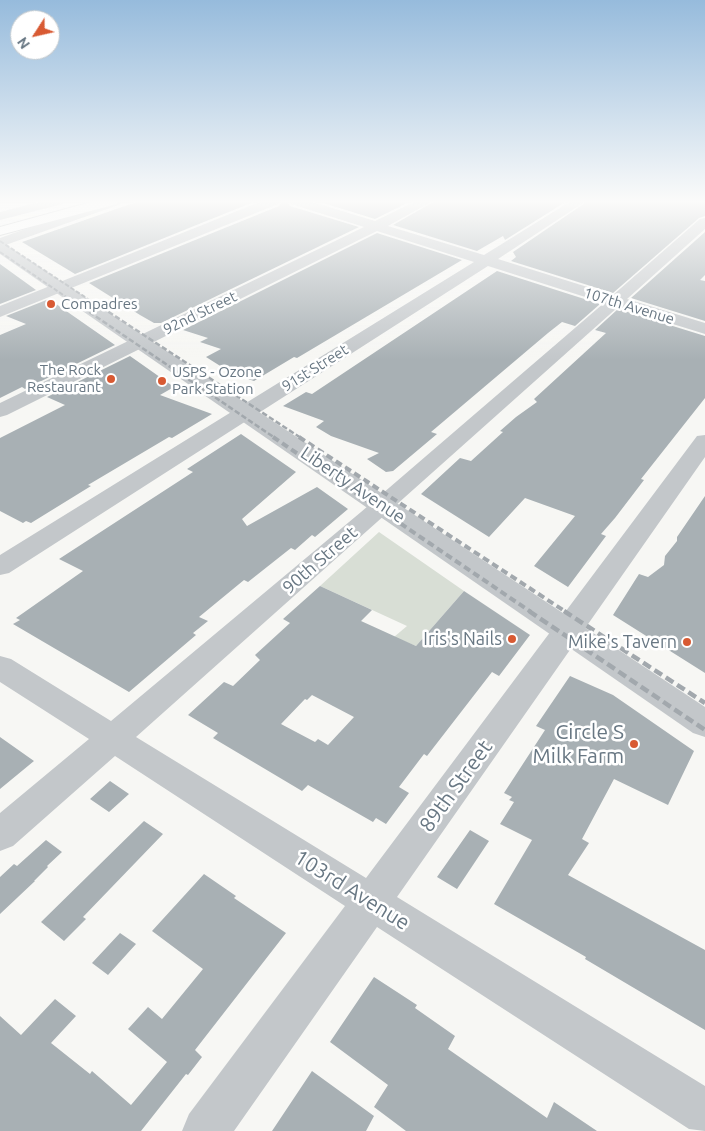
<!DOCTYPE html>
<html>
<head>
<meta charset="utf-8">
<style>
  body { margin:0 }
  #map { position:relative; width:705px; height:1131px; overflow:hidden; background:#f7f7f4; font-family:Ubuntu,sans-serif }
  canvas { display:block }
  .north { position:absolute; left:10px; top:10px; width:50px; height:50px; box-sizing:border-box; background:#fff; border:1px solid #c3c9cd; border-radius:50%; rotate:235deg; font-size:14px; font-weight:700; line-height:20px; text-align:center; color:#687783 }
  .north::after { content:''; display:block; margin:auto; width:18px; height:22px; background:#d85a33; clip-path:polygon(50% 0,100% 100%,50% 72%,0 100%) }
</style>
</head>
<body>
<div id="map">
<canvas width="705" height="1131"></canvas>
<div class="north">N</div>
</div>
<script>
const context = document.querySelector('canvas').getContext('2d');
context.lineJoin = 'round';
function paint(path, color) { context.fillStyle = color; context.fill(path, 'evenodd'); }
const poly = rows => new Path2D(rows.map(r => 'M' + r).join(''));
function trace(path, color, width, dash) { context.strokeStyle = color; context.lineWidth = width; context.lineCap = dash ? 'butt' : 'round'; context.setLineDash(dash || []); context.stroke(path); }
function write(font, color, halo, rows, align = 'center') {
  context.font = font + ' Ubuntu,sans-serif'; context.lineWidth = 5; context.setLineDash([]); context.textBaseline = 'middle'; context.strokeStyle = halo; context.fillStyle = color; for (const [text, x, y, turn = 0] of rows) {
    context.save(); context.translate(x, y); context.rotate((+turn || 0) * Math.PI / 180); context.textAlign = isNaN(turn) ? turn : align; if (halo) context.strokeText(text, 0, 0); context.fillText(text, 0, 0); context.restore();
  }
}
paint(poly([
  [379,532,464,591,416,646,394,637,407,626,320,586]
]), '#d8ded5');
paint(poly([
  [139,201,256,201,75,274,22,242],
  [282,201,287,201,290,206,359,227,161,323,154,323,140,315,89,283,279,206],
  [317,201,411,201,375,219],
  [435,201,567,201,505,240,503,236,477,251,393,225],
  [588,201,705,201,705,216,699,218,613,293,511,261,516,257,513,252],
  [705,232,705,275,700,280,705,281,705,321,631,298],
  [377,233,462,260,297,358,294,357,254,381,233,374,206,357,221,349,200,342,208,338,183,330],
  [0,264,36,290,0,304],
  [497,271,600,304,575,326,562,322,548,333,431,432,437,434,393,471,386,472,367,459,379,453,331,436,316,427,324,421,283,406,306,392,312,394],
  [49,299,115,345,25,389,22,387,0,398,0,335,26,324,6,316],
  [618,309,705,336,705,398,641,479,644,480,615,518,601,534,606,536,568,587,534,566,575,516,525,498,489,537,421,494,460,458,471,461,503,432,500,431,516,417,537,402,534,399,606,333,595,330],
  [130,356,174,387,160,395,212,414,172,438,169,437,88,485,91,486,31,523,26,521,23,523,0,511,0,438,65,405,47,397],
  [241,434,296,472,242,519,247,526,317,487,348,509,315,537,312,535,295,550,291,548,248,582,244,580,199,617,208,621,193,633,196,635,129,692,13,624,20,620,16,618,83,571,59,559,193,472,187,469],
  [705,496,705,673,613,615,639,574,648,577,664,565,665,556,677,541,677,537],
  [320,586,372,610,361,621,416,646,464,591,530,635,499,676,492,672,427,756,424,754,399,787,409,793,386,824,376,818,373,822,308,785,302,791,213,738,218,733,188,715,224,682,233,686,260,660,255,655,290,623,283,619],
  [312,695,354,717,328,745,318,739,315,742,281,724,305,699,307,700],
  [570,676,613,695,694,751,668,805,614,779,582,839,589,843,568,875,705,950,705,1030,585,959,586,957,494,904,532,840,500,824,514,802,509,800,512,797,504,793,545,730,536,726],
  [0,737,34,761,0,789],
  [110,781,129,794,109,812,90,799],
  [144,821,163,834,83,917,86,919,64,941,41,922],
  [470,830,489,841,457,889,437,877],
  [46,840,62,852,47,866,48,867,34,881,35,881,0,914,0,877,14,864,17,866],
  [204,874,236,896,234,898,286,933,195,1050,202,1057,188,1075,186,1074,141,1131,0,1131,0,1016,21,1035,55,999,76,1016,51,1043,90,1074,92,1071,131,1105,167,1062,128,1029,148,1007,162,1019,203,969,152,931],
  [120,933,136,944,108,975,92,963],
  [374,977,417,1005,415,1008,455,1036,448,1049,547,1118,554,1102,597,1131,406,1131,374,1107,388,1085,330,1042],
  [312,1071,374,1116,366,1131,272,1131]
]), '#a8b0b4');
const primary = poly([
  [95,201,118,201,117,204,0,235,0,227,95,201]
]);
trace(primary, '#b6babd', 2);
paint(poly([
  [43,201,65,201,63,204,0,220,0,212,43,201],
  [104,201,123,201,121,204,0,247,0,238,104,201],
  [262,201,280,201,278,204,0,317,0,306,262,201],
  [289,201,309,201,375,221,416,201,433,201,388,226,484,255,571,201,586,201,498,259,613,295,700,219,705,218,705,229,627,299,705,323,705,334,618,307,136,737,366,878,697,436,705,435,705,457,397,897,705,1086,705,1131,689,1129,377,927,234,1131,182,1131,189,1114,345,906,115,756,13,846,0,851,0,813,89,739,0,682,0,656,11,659,111,721,361,512,604,303,488,266,9,573,0,575,0,555,474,262,377,231,7,415,0,417,0,403,364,227,291,204,289,201]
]), '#c3c7ca');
paint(poly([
  [0,242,5,244,705,707,705,737,693,733,0,254,0,242]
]), '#c3c7ca');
paint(primary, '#fff');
trace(poly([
  [0,241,97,305],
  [0,252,78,305]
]), '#a2a8ad', 2, [4.5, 2]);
trace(poly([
  [76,303,275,438],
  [95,303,301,438]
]), '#a2a8ad', 2.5, [5.5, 2.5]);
trace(poly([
  [273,437,531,612],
  [299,437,566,612]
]), '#a2a8ad', 4, [7, 4]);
trace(poly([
  [529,611,705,730],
  [564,611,705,703]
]), '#a2a8ad', 4.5, [9, 4.5]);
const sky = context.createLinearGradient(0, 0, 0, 360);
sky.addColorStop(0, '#96bbdc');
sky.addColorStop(0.56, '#fbfbfa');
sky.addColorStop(1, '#fbfbfa00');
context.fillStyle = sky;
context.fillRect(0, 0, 705, 360);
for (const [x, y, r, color] of [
  [51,304,5,"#d85a33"],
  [111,379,5,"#d85a33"],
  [162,381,5,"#d85a33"],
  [512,639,5,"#d85a33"],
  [687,642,5,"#d85a33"],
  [634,744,5,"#d85a33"]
]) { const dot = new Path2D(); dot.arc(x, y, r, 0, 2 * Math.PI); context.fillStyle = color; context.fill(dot); trace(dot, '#fff', 2); }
write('15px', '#687783', '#fff', [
  ["Compadres",61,304],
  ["The Rock",101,370,"right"],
  ["Restaurant",101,387,"right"],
  ["USPS - Ozone",172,372],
  ["Park Station",172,389]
], 'left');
write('15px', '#687783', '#fff', [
  ["107th Avenue",629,306,17],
  ["92nd Street",200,313,-26],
  ["91st Street",315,368,-32]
]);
write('18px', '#687783', '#fff', [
  ["Liberty Avenue",353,485,34],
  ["90th Street",320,560,-41]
]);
write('18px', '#687783', '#fff', [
  ["Iris's Nails",502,639],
  ["Mike's Tavern",677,642]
], 'right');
write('21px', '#687783', '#fff', [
  ["Circle S",624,732],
  ["Milk Farm",624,756]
], 'right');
write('21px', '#687783', '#fff', [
  ["89th Street",456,786,-54],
  ["103rd Avenue",352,890,32]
]);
</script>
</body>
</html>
